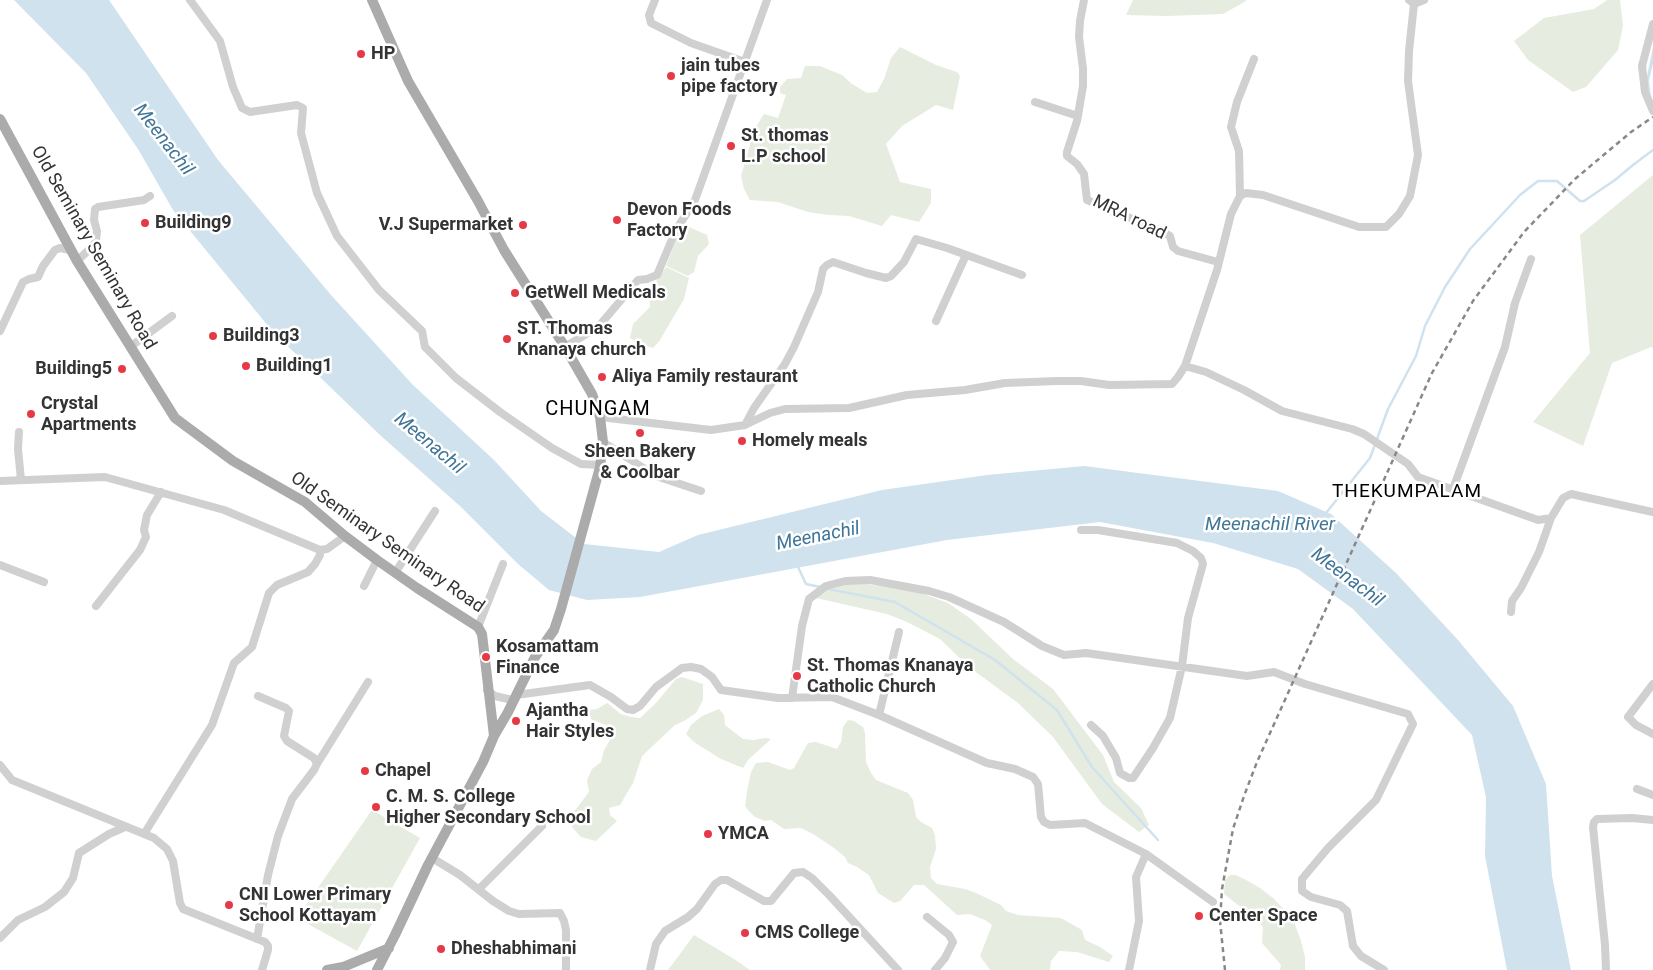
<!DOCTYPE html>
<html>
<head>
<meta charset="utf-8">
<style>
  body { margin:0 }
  canvas { display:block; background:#fff }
</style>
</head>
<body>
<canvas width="1653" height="970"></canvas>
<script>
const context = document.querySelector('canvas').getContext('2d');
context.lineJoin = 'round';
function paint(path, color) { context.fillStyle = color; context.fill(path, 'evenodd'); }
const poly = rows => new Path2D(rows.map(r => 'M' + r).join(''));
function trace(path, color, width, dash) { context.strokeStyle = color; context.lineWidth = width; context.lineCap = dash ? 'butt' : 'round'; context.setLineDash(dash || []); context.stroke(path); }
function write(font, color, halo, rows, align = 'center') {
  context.font = font + ' Roboto,sans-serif'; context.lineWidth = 5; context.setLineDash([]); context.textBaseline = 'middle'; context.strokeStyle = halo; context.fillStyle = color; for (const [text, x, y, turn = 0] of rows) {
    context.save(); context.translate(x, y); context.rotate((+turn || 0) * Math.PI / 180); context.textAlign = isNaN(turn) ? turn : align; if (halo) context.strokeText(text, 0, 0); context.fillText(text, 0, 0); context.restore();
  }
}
paint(poly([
  [1133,0,1246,0,1246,1,1223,14,1166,16,1126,15],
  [1607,0,1620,0,1623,26,1618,50,1586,87,1573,92,1528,60,1514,41,1544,18,1594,9],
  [900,47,936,65,957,72,960,76,953,110,936,105,902,126,886,144,900,182,931,189,931,203,919,222,891,215,882,226,849,216,829,215,808,212,778,202,750,200,744,189,741,176,754,130,764,114,778,118,786,95,780,93,780,87,787,79,801,78,805,66,820,66,842,75,852,84,867,93,877,92,884,79,891,58],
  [1653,175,1653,348,1651,347,1612,363,1583,446,1533,422,1590,353,1580,235],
  [687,226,707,235,709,244,698,256,694,272,688,276,666,266,681,228],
  [666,267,689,278,684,299,660,340,653,348,638,343,630,338,633,324,650,307,649,292],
  [857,583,915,591,948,603,971,619,1013,659,1053,689,1103,755,1114,782,1141,808,1149,825,1139,832,1102,804,1053,737,1018,703,969,667,940,639,907,622,887,614,816,598,826,587],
  [682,677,703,684,703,700,696,713,684,721,675,725,642,756,633,783,620,805,609,808,610,815,617,821,596,841,581,837,572,827,570,817,589,792,587,780,592,769,601,762,604,750,613,735,610,727,591,719,589,710,597,709,607,703,621,714,631,717,640,718,655,704,676,679],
  [719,709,724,715,725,725,743,739,753,740,766,738,771,739,748,760,743,768,721,759,694,742,686,734,691,725,702,716],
  [848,720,854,721,863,727,865,733,866,762,871,773,876,780,908,793,913,800,916,817,921,822,932,828,935,835,936,849,930,867,931,878,937,884,965,889,976,893,1001,905,1006,911,1018,915,1061,918,1082,930,1085,940,1100,947,1113,956,1109,962,1077,952,1059,951,1051,961,1050,970,990,970,980,956,992,925,985,920,970,914,957,915,924,885,914,885,900,901,894,903,878,893,869,875,857,867,848,863,845,857,834,848,813,834,801,828,784,829,771,820,765,821,755,817,747,809,745,806,748,786,751,772,756,763,768,762,790,770,794,768,808,743,816,742,837,749,841,742,843,727],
  [372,810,420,838,357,951,297,918],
  [1230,875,1236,875,1246,880,1260,888,1273,898,1293,919,1301,941,1305,957,1305,970,1280,970,1281,965,1262,943,1263,927,1256,919,1224,894,1225,880],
  [694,935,734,959,750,970,668,970]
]), '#e6ecdf');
paint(poly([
  [14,0,109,0,218,160,331,295,413,385,494,460,541,511,584,544,659,552,698,535,882,490,987,475,1084,466,1278,491,1331,514,1396,573,1458,640,1513,706,1546,784,1552,876,1571,970,1507,970,1485,856,1486,797,1472,735,1353,609,1298,569,1213,543,1100,522,947,540,640,597,587,600,549,590,518,564,461,507,380,435,273,332,173,210,138,149,86,73],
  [1653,47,1653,64,1649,80,1651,99,1646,81]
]), '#cfe2ee');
trace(poly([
  [1326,513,1370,458,1388,409,1416,356,1425,326,1445,287,1470,249,1520,195,1538,181,1557,181,1580,201,1584,201,1615,180,1633,165,1653,150],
  [798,567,806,584,820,587],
  [828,589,895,602,995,660,1057,710,1092,767,1158,840]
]), '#cfe2ee', 2.5);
trace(poly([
  [190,0,220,41,233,87,242,108,250,112,297,105,303,108,301,133,317,193,337,236,379,290,422,331,425,347,456,378,500,412,552,448,581,464,600,465],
  [655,0,649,15,651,23,691,43,745,62],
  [1084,0,1080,21,1079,37,1083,69,1083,86,1077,121,1067,152,1067,156,1077,164,1084,174,1087,200,1163,232,1170,236,1173,247,1178,251,1218,262],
  [1414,4,1424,0],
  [1653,24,1642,66,1645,92,1653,111],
  [1035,102,1078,116],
  [1240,196,1239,151,1231,127,1237,102,1254,59],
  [77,261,93,246,96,241,97,231,94,220,95,209,98,207,144,200,150,196],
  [936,321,966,255],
  [0,331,23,282,29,279,38,277,43,266,55,250,60,248,70,250],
  [130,347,172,316],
  [565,347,599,326,638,280,647,279,657,275,676,230,695,200,767,0],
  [1185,366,1217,270,1231,214,1240,196,1246,193,1263,195,1359,227,1386,227,1399,214,1410,196,1418,155,1408,81,1409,51,1414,4,1409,0],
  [600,417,711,430,745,425,770,413,785,409,849,408,907,395,965,390,1005,383,1057,381,1081,381,1109,385,1172,384,1178,377,1185,366,1206,372,1244,390,1282,411,1352,429,1364,434,1408,464,1418,477,1538,520,1551,518,1563,498,1571,494,1653,512],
  [745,425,754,408,785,364,794,347,818,292,823,269,827,265,833,262,866,273,886,278,891,276,904,262,916,239,947,248,1022,275],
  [19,432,18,449,21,480],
  [603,442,656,476,701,491],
  [0,481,105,477,224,510,320,550,327,549,345,536],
  [1453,489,1505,347,1515,303,1531,259],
  [1081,530,1098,530,1177,543,1193,551,1201,558,1203,564,1188,618,1182,666,1170,718,1153,748,1133,778,1129,778,1120,773,1116,758,1103,736,1091,725],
  [0,565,44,582],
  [395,573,435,511],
  [364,586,377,560],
  [96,606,140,550,146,537,144,530,147,515,161,492],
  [1511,612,1512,601,1521,588,1539,552,1551,518],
  [478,627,503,564],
  [1653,684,1628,717,1636,725,1653,734],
  [487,690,495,696,512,700],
  [516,695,590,685,611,697,627,709,633,710,640,706,656,687,682,668,691,667,701,669,712,677,721,690,778,698,832,697,879,715,987,763,1015,769,1033,777,1038,784,1041,817,1044,822,1050,825,1085,823,1146,854,1136,877,1139,921,1129,970],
  [792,698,802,626,809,599,826,586,845,581,870,580,929,591,949,597,1004,622,1042,646,1064,655,1086,653,1247,676,1274,672,1305,684,1408,714,1413,724,1376,800,1328,848,1302,879,1302,891,1311,897,1340,905,1347,911,1353,946,1361,956,1384,970],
  [879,715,899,632],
  [317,764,368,682],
  [0,765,12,780,154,838,167,849,173,861,180,903,183,909,265,942,268,946,268,950,262,970],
  [1637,789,1653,795],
  [144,834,212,725,234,663,252,647,269,593,277,585,308,572,315,564,320,555,320,550],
  [1146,854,1213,902],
  [432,858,460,875,493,901,509,911,519,914,560,913,564,921,566,930,566,970],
  [479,889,542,826],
  [927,917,949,935,953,942,945,958,935,970],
  [0,938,18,920,45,907,64,892,73,878,79,853,109,834,125,827],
  [257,939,268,875,278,836,292,799,314,770,317,764,314,758,287,741,284,736,289,711,286,708,258,696],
  [650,970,656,944,665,931,688,917,697,909,715,884,721,880,727,880,764,901,771,901,794,873,803,872,812,878,830,896,898,970],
  [1606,970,1605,945,1593,827,1594,822,1597,819,1632,818,1653,820]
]), '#d0d0d0', 8);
trace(poly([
  [372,0,408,81,478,201,504,250,565,347,592,394,600,417,603,442,600,467,561,609,554,630,535,657,508,712,494,736,483,762,428,865,395,935,377,970],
  [0,119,77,261,175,418,233,461,305,502,345,536,377,560,417,588,478,627,482,634,494,736],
  [327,970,343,967,389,948]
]), '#ababab', 10);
trace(poly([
  [1225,970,1220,921,1222,889,1233,829,1244,796,1257,762,1432,373,1473,301,1524,232,1575,179,1631,132,1653,117]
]), '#888', 2.5, [5, 4]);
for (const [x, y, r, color] of [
  [361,54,5,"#e63946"],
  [671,76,5,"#e63946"],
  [731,146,5,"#e63946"],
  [617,220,5,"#e63946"],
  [145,223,5,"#e63946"],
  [523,225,5,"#e63946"],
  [515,293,5,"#e63946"],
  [213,336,5,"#e63946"],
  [507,339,5,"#e63946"],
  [246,366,5,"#e63946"],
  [122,369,5,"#e63946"],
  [602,377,5,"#e63946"],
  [31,414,5,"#e63946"],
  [640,433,5,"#e63946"],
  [742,441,5,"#e63946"],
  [486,657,5,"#e63946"],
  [797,676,5,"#e63946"],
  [516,721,5,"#e63946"],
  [365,771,5,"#e63946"],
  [376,807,5,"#e63946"],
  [708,834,5,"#e63946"],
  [229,905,5,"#e63946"],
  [1199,916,5,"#e63946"],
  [745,933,5,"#e63946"],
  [441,949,5,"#e63946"]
]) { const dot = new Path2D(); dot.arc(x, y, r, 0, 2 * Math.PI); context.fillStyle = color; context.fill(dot); trace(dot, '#fff', 2); }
write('bold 18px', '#333', '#fff', [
  ["HP",371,54],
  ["jain tubes",681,66],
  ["pipe factory",681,87],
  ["St. thomas",741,136],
  ["L.P school",741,157],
  ["Devon Foods",627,210],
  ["Factory",627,231],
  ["Building9",155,223],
  ["V.J Supermarket",513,225,"right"],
  ["GetWell Medicals",525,293],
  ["ST. Thomas",517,329],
  ["Knanaya church",517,350],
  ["Building3",223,336],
  ["Building1",256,366],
  ["Building5",112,369,"right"],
  ["Aliya Family restaurant",612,377],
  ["Crystal",41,404],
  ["Apartments",41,425],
  ["Homely meals",752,441],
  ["Sheen Bakery",640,452,"center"],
  ["& Coolbar",640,473,"center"],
  ["Kosamattam",496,647],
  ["Finance",496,668],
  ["St. Thomas Knanaya",807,666],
  ["Catholic Church",807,687],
  ["Ajantha",526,711],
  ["Hair Styles",526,732],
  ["Chapel",375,771],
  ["C. M. S. College",386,797],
  ["Higher Secondary School",386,818],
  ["YMCA",718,834],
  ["CNI Lower Primary",239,895],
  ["School Kottayam",239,916],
  ["Center Space",1209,916],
  ["CMS College",755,933],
  ["Dheshabhimani",451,949]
], 'left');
write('18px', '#333', '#fff', [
  ["MRA road",1129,218,26],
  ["Old Seminary Seminary Road",93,248,60],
  ["Old Seminary Seminary Road",387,543,35]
]);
write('italic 19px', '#3f7597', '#fff', [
  ["Meenachil",163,140,52],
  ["Meenachil",429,444,40],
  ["Meenachil River",1270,525],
  ["Meenachil",818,537,-11],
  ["Meenachil",1347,578,37]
]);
context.letterSpacing = '1px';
write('19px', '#000', '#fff', [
  ["THEKUMPALAM",1407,492]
]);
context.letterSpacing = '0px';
context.letterSpacing = '1px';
write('20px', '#000', '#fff', [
  ["CHUNGAM",598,410]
]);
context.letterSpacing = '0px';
</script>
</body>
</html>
